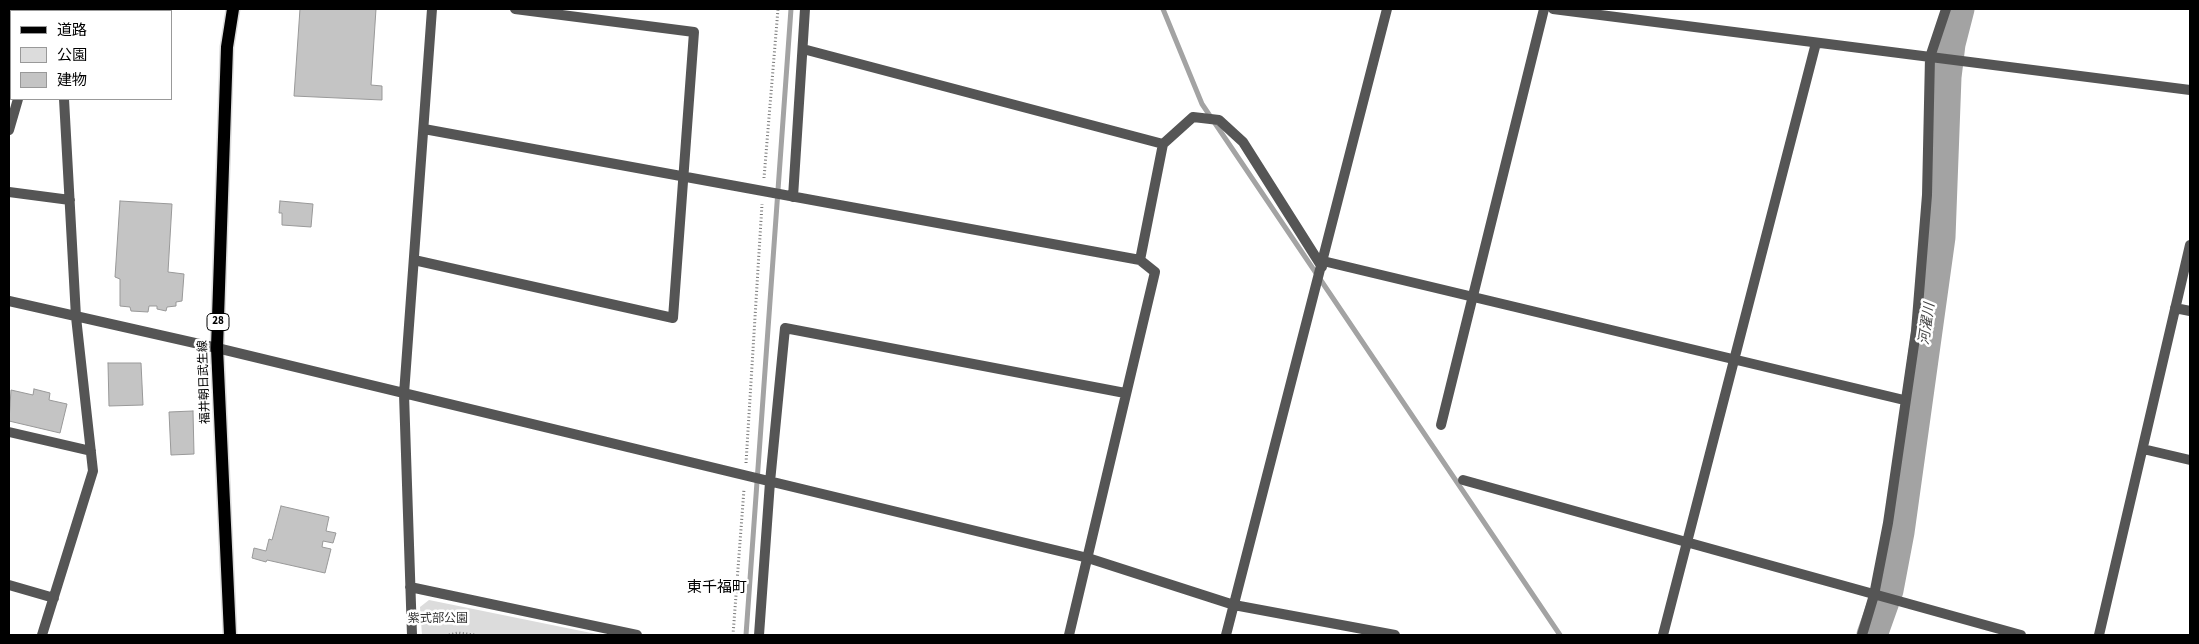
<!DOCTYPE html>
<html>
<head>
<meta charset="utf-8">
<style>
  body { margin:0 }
  #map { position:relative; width:2199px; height:644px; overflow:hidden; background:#fff; font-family:"Source Sans 3","Noto Sans JP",sans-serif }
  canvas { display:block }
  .frame { position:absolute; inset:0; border:10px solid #000; pointer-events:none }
  .legend { position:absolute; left:10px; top:10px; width:162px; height:90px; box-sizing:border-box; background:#fff; border:1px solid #999; margin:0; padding:6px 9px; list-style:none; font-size:15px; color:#000 }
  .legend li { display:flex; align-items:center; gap:10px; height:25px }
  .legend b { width:25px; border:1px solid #999 }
</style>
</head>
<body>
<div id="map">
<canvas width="2199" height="644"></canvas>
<div class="frame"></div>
<ul class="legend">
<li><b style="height:6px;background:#000"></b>道路</li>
<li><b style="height:14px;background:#dcdcdc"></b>公園</li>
<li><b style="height:14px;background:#c4c4c4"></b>建物</li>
</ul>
</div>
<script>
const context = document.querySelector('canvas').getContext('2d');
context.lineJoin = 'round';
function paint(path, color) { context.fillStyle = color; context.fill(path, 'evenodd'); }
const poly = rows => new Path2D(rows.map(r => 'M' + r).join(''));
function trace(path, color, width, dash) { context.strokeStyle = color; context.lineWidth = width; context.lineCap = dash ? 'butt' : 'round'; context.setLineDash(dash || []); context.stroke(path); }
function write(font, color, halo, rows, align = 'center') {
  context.font = font + ' "Source Sans 3","Noto Sans JP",sans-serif'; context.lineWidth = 5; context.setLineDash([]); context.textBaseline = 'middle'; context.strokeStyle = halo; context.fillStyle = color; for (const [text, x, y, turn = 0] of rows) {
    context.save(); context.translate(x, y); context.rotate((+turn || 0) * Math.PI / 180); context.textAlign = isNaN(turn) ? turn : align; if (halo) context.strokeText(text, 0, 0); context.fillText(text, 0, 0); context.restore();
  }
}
paint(poly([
  [429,600,601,635,422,635,420,607]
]), '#dcdcdc');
trace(poly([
  [1163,9,1202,104,1560,635],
  [746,635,791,9]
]), '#a3a3a3', 5);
trace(poly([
  [1872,635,1888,590,1899,532,1940,237,1946,77,1950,44,1959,9]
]), '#a3a3a3', 31);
const building = poly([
  [300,9,376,9,371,85,382,86,382,100,294,96,300,9],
  [120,201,172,204,168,272,184,274,182,301,176,302,176,306,167,307,166,311,157,309,157,306,149,306,148,312,131,311,130,307,120,306,120,279,115,277,120,201],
  [280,201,313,204,311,227,282,225,282,213,279,213,280,201],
  [108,363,141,363,143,405,109,406,108,363],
  [34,389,50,393,49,400,67,404,60,433,9,421,11,390,33,395,34,389],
  [193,411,194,454,171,455,169,412,193,411],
  [281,506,329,517,326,531,336,533,333,543,323,541,322,547,331,549,325,573,267,560,266,562,252,558,254,548,266,551,269,539,272,540,281,506]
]);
paint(building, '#c4c4c4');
trace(building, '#999', 1);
const primary = poly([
  [230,635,217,348,227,47,233,9]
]);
trace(primary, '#dbdbdb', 15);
trace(poly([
  [764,178,778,9],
  [746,463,762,204],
  [449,635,458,633,475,635],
  [733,635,744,489]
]), '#777', 3, [1, 2.5]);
trace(poly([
  [1553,9,2190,90],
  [59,11,59,9],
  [803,49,1163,144],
  [9,55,11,55],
  [424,129,1140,260,1155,272,1069,635],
  [9,130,18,99],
  [9,192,70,200],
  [793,197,805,9],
  [414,260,673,318,694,32,515,9],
  [1140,260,1163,144,1193,117,1219,120,1243,142,1322,267],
  [1323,261,1904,400],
  [9,301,217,348,1088,558,1234,605,1395,635],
  [2175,308,2190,311],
  [1441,425,1544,9],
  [9,432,91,451],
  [2143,449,2190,460],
  [1463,480,2021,635],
  [9,585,54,598],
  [410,587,637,635],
  [42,635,93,471,76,317,64,99],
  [412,635,404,394,432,9],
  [759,635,770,482,785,328,1125,393],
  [1226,635,1387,9],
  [1663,635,1816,43],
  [1862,635,1874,595,1888,523,1916,331,1927,195,1930,57,1946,9],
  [2099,635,2190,245]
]), '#555', 10);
trace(primary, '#000', 12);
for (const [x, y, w] of [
  [218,322,22]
]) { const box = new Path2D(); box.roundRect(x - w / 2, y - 8.5, w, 17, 4); context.fillStyle = '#fff'; context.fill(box); trace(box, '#000', 1); }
write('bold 11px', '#000', null, [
  ["28",218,322]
]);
write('12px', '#000', '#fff', [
  ["福井朝日武生線",205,382,-92]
]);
write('12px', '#333', '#fff', [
  ["紫式部公園",438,619]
]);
write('italic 14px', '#444', '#fff', [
  ["河濯川",1928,324,-82]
]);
write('15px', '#000', '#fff', [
  ["東千福町",717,589]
]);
</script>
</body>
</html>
